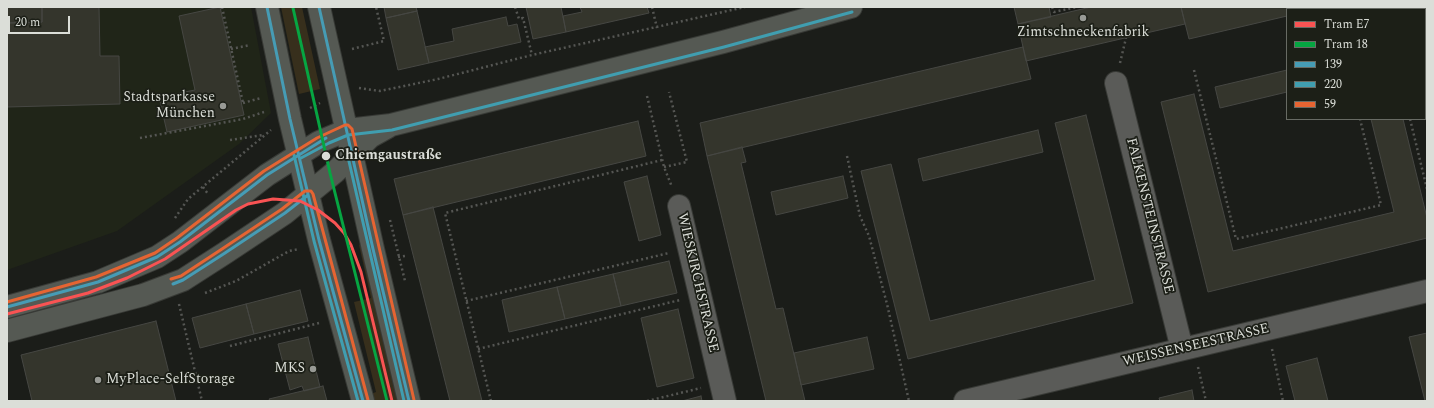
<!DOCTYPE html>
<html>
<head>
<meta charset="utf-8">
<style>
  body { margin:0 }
  #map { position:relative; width:1434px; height:408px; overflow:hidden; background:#1b1d19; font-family:Spectral,serif }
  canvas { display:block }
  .frame { position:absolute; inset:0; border:8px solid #dbded8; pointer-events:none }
  .legend { position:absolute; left:1286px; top:8px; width:140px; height:112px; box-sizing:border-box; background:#1c1f17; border:1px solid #686b64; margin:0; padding:5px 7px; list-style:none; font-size:12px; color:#dbded8 }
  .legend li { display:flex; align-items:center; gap:8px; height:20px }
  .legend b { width:20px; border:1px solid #686b64 }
  .scale { position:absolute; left:8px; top:16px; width:62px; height:18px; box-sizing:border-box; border:2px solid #dbded8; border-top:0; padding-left:5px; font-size:12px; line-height:14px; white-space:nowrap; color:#dbded8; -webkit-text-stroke:3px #1c1f17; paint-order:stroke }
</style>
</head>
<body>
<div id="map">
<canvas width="1434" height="408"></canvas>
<div class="frame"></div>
<ul class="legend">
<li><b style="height:5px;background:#f95353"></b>Tram E7</li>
<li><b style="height:5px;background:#06a542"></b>Tram 18</li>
<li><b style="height:5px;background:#469cb5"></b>139</li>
<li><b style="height:5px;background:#409eb0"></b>220</li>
<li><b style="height:5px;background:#e66432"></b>59</li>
</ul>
<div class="scale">20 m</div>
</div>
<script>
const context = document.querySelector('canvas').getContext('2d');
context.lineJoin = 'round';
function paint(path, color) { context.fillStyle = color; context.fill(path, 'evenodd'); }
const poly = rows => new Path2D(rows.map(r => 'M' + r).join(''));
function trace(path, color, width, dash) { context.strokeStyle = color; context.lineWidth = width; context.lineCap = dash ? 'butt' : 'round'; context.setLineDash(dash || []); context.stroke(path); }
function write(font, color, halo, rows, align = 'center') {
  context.font = font + ' Spectral,serif'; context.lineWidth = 3.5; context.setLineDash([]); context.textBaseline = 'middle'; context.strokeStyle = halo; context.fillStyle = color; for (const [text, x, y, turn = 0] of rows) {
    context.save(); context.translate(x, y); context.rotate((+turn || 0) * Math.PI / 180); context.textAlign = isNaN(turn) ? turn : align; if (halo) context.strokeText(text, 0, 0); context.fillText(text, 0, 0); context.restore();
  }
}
paint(poly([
  [7,7,251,7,271,113,239,144,117,231,7,270]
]), '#202518');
paint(poly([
  [281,7,302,7,320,89,299,94],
  [363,242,399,401,374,401,371,394,376,392,354,302,371,298,359,245]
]), '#372f1c');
const building = poly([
  [7,7,42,7,42,22,7,23,7,7],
  [42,7,99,7,100,56,119,56,120,104,7,107,7,23,42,22,42,7],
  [220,7,244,115,167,132,159,97,195,90,179,16,220,7],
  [384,7,416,7,417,11,386,18,384,7],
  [526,7,561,7,566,32,533,39,526,7],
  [580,7,647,7,649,13,566,32,563,16,582,12,580,7],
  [1014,7,1049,7,1051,17,1018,24,1014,7],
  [1091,7,1181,7,1185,24,1026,61,1018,24,1091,7],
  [1181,7,1324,7,1315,9,1287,9,1287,16,1189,39,1181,7],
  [417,11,429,63,398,70,386,18,417,11],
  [506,17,508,26,517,24,521,42,429,63,425,47,454,41,452,29,506,17],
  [1427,34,1427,57,1425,58,1425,35,1427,34],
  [1023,47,1031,79,707,156,700,123,1023,47],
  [1287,70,1287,92,1220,108,1215,87,1287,70],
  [1194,94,1233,251,1394,212,1371,119,1403,119,1427,218,1427,238,1208,292,1161,102,1194,94],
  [1086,115,1133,303,908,359,861,171,891,164,930,321,1095,280,1055,123,1086,115],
  [638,121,646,156,403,215,394,179,638,121],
  [1038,130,1043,152,923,181,918,159,1038,130],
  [742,147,746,162,741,163,776,309,783,308,805,401,766,401,707,156,742,147],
  [647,176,661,235,639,241,624,182,647,176],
  [843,176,848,198,776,215,771,192,843,176],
  [433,207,482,401,450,401,403,215,433,207],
  [669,261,677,293,621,306,613,274,669,261],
  [613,274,621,306,565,319,557,287,613,274],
  [557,287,565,319,509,332,502,300,557,287],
  [300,290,308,321,254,334,246,304,300,290],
  [246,304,254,334,200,348,192,318,246,304],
  [678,309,694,378,657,387,641,318,678,309],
  [156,321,176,401,32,401,21,355,156,321],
  [1427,333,1427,401,1425,401,1409,337,1427,333],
  [308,337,320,387,304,391,302,386,290,390,278,344,308,337],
  [867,337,874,369,801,385,794,353,867,337],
  [1317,358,1328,401,1295,401,1286,366,1317,358],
  [323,386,327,401,270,401,269,399,323,386],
  [1192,390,1194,401,1160,401,1159,398,1192,390],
  [701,396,702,401,682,401,701,396]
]);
paint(building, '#34352c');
trace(building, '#464743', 1);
const minor = poly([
  [1116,83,1182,349],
  [679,206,725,401],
  [965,401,1427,291]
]);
const major = poly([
  [267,7,290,119,319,240,363,401],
  [319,7,373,249,409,401],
  [7,307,98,282,157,257,180,242,267,175,319,142,347,130,391,125,723,42,851,7],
  [7,331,143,295,183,280,225,253,285,213,335,172,370,137,388,127]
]);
trace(minor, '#383a36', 24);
trace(major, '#383a36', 24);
trace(poly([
  [222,7,243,103,241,103],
  [515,7,519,19,523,18,532,55],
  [652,7,657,28],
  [1052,7,1054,12,1077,7],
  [231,49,250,45],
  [352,49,384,41,376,7],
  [1120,63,1126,38],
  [1194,70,1236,239,1381,205,1360,119],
  [359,88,380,91,438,79,532,55,745,7],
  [647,96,664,167,672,187],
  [243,103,261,98],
  [310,108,320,103],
  [1410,119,1427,189],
  [140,138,243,119,264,112],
  [230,140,263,135],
  [847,156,860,216,869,236,887,304,909,401],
  [664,167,687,162,669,92],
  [203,187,208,194],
  [175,218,188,199,271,130],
  [390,220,405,281],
  [398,257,405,256],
  [205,293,236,281,289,251,299,249],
  [466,301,669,253],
  [179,304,202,401],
  [230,346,319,323],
  [478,349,680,300],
  [1272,349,1283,401],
  [1198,367,1206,401],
  [491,401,445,213,662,160],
  [647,401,701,388]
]), '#555653', 2.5, [2, 3]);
trace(minor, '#5a5b58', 22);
trace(major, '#555953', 22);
trace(poly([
  [267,7,290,119,319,240,363,401],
  [319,7,373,249,409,401],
  [173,284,183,280,225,253,285,213,308,195],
  [7,307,98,282,157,257,180,242,267,175,326,138]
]), '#469cb5', 3);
trace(poly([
  [294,155,314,241,358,401],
  [348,157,404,401],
  [301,158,329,143,348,135,392,130,724,47,852,12]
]), '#409eb0', 3);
trace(poly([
  [171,279,181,276,222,249,282,209,305,191,311,191,313,194,368,400],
  [7,302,96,277,155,253,177,238,264,171,317,138,345,125,348,125,352,129,414,400]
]), '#e66432', 3);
trace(poly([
  [7,314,88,293,127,278,165,259,236,210,248,204,273,199,300,201,318,210,335,223,344,233,351,245,361,272,392,401]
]), '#f95353', 3);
trace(poly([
  [293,8,330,173,387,401]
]), '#06a542', 3);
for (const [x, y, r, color] of [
  [1083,18,4,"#989a95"],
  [223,106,4,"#989a95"],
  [326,156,5,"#dbded8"],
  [313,369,4,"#989a95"],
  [98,380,4,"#989a95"]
]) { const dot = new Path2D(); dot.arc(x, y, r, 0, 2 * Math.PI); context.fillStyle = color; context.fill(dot); trace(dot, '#1c1f17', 1.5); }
write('14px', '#dbded8', '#1c1f17', [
  ["Zimtschneckenfabrik",1083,33,"center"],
  ["Stadtsparkasse",215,98],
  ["München",215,114],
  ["MKS",305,369],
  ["MyPlace-SelfStorage",106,380,"left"]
], 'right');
write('bold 14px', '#dbded8', '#1c1f17', [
  ["Chiemgaustraße",335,156]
], 'left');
write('14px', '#dbded8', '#1c1f17', [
  ["FALKENSTEINSTRASSE",1149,216,76],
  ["WIESKIRCHSTRASSE",697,283,77],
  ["WEISSENSEESTRASSE",1196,346,-13]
]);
</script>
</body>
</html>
